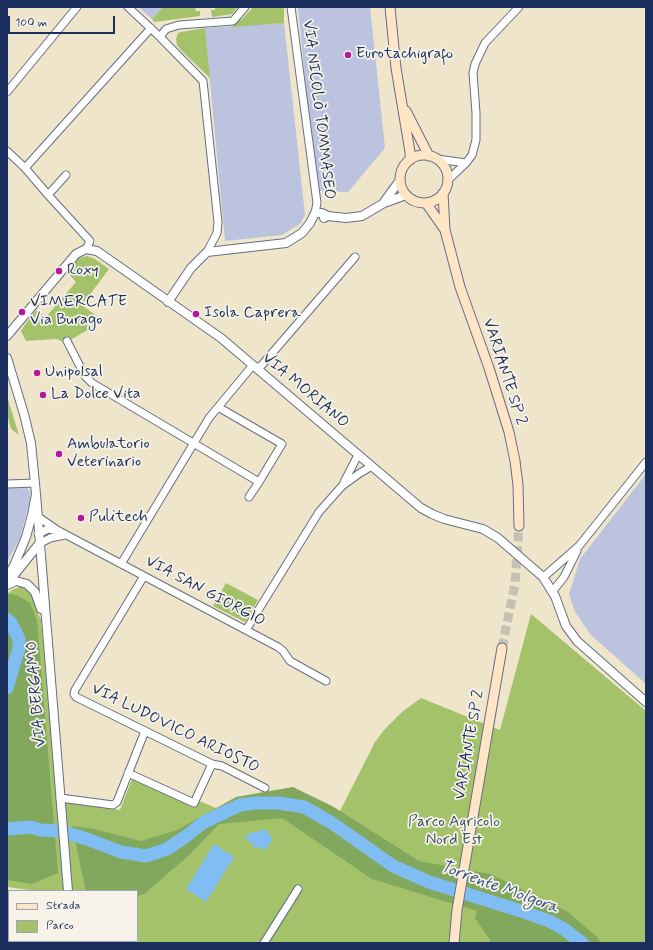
<!DOCTYPE html>
<html>
<head>
<meta charset="utf-8">
<style>
  body { margin:0 }
  #map { position:relative; width:653px; height:950px; overflow:hidden; background:#efe5ca; font-family:Mynerve,sans-serif }
  canvas { display:block }
  .frame { position:absolute; inset:0; border:8px solid #1b2f5e; pointer-events:none }
  .legend { position:absolute; left:8px; top:890px; width:130px; height:52px; box-sizing:border-box; background:#f7f3e8; border:1px solid #9fa5b1; margin:0; padding:5px 7px; list-style:none; font-size:12px; color:#1b2f5e }
  .legend li { display:flex; align-items:center; gap:8px; height:20px }
  .legend b { width:20px; border:1px solid #9fa5b1 }
  .scale { position:absolute; left:8px; top:16px; width:107px; height:18px; box-sizing:border-box; border:2px solid #1b2f5e; border-top:0; padding-left:5px; font-size:12px; line-height:14px; white-space:nowrap; color:#1b2f5e; -webkit-text-stroke:3px #f7f3e8; paint-order:stroke }
</style>
</head>
<body>
<div id="map">
<canvas width="653" height="950"></canvas>
<div class="frame"></div>
<ul class="legend">
<li><b style="height:5px;background:#ffe4c6"></b>Strada</li>
<li><b style="height:11px;background:#a3c269"></b>Parco</li>
</ul>
<div class="scale">100 m</div>
</div>
<script>
const context = document.querySelector('canvas').getContext('2d');
context.lineJoin = 'round';
function paint(path, color) { context.fillStyle = color; context.fill(path, 'evenodd'); }
const poly = rows => new Path2D(rows.map(r => 'M' + r).join(''));
function trace(path, color, width, dash) { context.strokeStyle = color; context.lineWidth = width; context.lineCap = dash ? 'butt' : 'round'; context.setLineDash(dash || []); context.stroke(path); }
function write(font, color, halo, rows, align = 'center') {
  context.font = font + ' Mynerve,sans-serif'; context.lineWidth = 3.5; context.setLineDash([]); context.textBaseline = 'middle'; context.strokeStyle = halo; context.fillStyle = color; for (const [text, x, y, turn = 0] of rows) {
    context.save(); context.translate(x, y); context.rotate((+turn || 0) * Math.PI / 180); context.textAlign = isNaN(turn) ? turn : align; if (halo) context.strokeText(text, 0, 0); context.fillText(text, 0, 0); context.restore();
  }
}
paint(poly([
  [139,7,163,7,152,19],
  [298,7,370,7,385,148,348,192,316,191],
  [284,23,305,215,300,224,282,235,225,241,205,28],
  [646,474,646,684,591,635,575,612,569,594,580,559],
  [27,487,30,492,30,500,20,538,7,562,7,488]
]), '#bbc3de');
paint(poly([
  [163,7,195,7,196,11,200,11,200,16,154,22,152,19],
  [215,7,238,7,232,14,212,17,211,10,215,10],
  [253,7,284,7,284,23,233,27,232,25,242,19],
  [205,28,210,78,182,51,177,45,176,39,178,33,181,32],
  [87,256,95,259,109,269,82,305,103,321,65,343,57,339,26,341,21,331,24,326,36,310,46,317,76,282,67,272,79,258],
  [7,396,19,435,11,429,7,414],
  [226,583,258,600,245,622,213,606],
  [22,586,25,587,35,598,38,614,41,619,57,800,120,810,130,784,132,780,135,779,192,806,197,800,216,808,315,799,340,811,375,742,384,730,402,712,421,698,500,730,531,614,646,711,646,943,68,943,68,941,137,941,137,891,38,891,7,887,7,594,12,590]
]), '#a3c269');
paint(poly([
  [7,594,17,595,30,603,37,620,58,873,32,884,7,880],
  [293,787,332,806,419,861,490,874,568,912,598,938,601,943,490,943,490,940,475,918,477,911,372,879,282,818,219,824,187,857,144,894,137,896,137,891,86,891,72,826,94,829,141,841,177,830,236,797]
]), '#82a85d');
paint(poly([
  [267,829,267,833,273,838,265,850,258,847,253,848,253,844,245,838,248,834],
  [214,844,234,857,206,902,186,889]
]), '#80bdf3');
trace(poly([
  [7,619,11,623,19,639,19,648,7,688],
  [7,829,31,827,40,830,60,831,87,839,121,852,146,856,167,849,185,837,204,822,240,805,255,803,279,803,304,807,332,823,393,866,429,882,521,911,549,921,564,929,582,943]
]), '#80bdf3', 13);
trace(poly([
  [502,648,515,584,519,526]
]), '#c5c1b4', 9, [9, 4.5]);
const minor = poly([
  [128,7,160,37,203,81,218,222,217,233,207,252],
  [291,7,317,203,315,213],
  [160,37,166,29,179,25,233,21,245,7],
  [7,92,77,7],
  [7,151,25,168,49,196,90,241,86,249],
  [437,159,466,163,448,180],
  [466,163,472,155,476,140,476,113,473,73,475,64,485,43,519,7],
  [25,168,151,28],
  [48,195,66,175],
  [67,341,85,376,92,383,259,482,282,444,218,407],
  [257,368,261,366,355,257],
  [344,482,358,455],
  [7,484,35,483],
  [249,497,259,482],
  [37,514,40,518,57,530],
  [38,534,48,529,59,531,278,647,283,651,290,661,326,681],
  [39,544,50,538,65,535],
  [121,564,209,418,253,365],
  [144,576,75,690,74,694,76,697,145,731,212,764,222,766,265,788],
  [543,577,547,574,579,546,646,462],
  [552,592,564,577,577,551],
  [246,630,319,512,342,486,360,473,372,466],
  [128,773,194,803,212,764],
  [60,798,113,805,117,802,145,731],
  [264,943,298,889]
]);
const tertiary = poly([
  [384,202,400,180],
  [324,218,328,216,346,218,362,216,384,203,406,195],
  [168,302,191,268,207,252,286,243,302,233,310,223,315,213,322,213,328,216],
  [7,336,76,254,86,249,97,251,221,338,421,508,432,514,444,519,483,529,498,538,543,577,555,596,566,626,577,641,646,702],
  [7,358,24,414,31,443,36,494,32,515,26,537,13,568],
  [36,494,68,891],
  [7,577,15,564],
  [10,580,39,544],
  [7,585,16,581,27,584,35,592,41,609],
  [72,941,73,943]
]);
const secondary = poly([
  [390,7,396,68,410,152,410,160],
  [406,111,429,156],
  '400 179a24 24 0 1 1 48 0a24 24 0 1 1-48 0Z',
  [443,193,445,230,460,287,489,368,509,432,515,461,518,485,519,526],
  [426,203,445,230],
  [454,943,457,910,502,648]
]);
trace(minor, '#656f84', 9);
trace(tertiary, '#656f84', 10);
trace(secondary, '#656f84', 11);
trace(minor, '#fff', 7);
trace(tertiary, '#fff', 8);
trace(secondary, '#ffe4c6', 9);
for (const [x, y, r, color] of [
  [348,55,4,"#b5179e"],
  [59,271,4,"#b5179e"],
  [22,312,4,"#b5179e"],
  [196,314,4,"#b5179e"],
  [37,373,4,"#b5179e"],
  [43,395,4,"#b5179e"],
  [59,454,4,"#b5179e"],
  [81,518,4,"#b5179e"]
]) { const dot = new Path2D(); dot.arc(x, y, r, 0, 2 * Math.PI); context.fillStyle = color; context.fill(dot); trace(dot, '#f7f3e8', 1.5); }
write('16px', '#1b2f5e', '#f7f3e8', [
  ["Eurotachigrafo",356,55],
  ["Roxy",67,271],
  ["VIMERCATE",30,303],
  ["Via Burago",30,321],
  ["Isola Caprera",204,314],
  ["Unipolsal",45,373],
  ["La Dolce Vita",51,395],
  ["Ambulatorio",67,445],
  ["Veterinario",67,463],
  ["Pulitech",89,518]
], 'left');
write('16px', '#1b2f5e', '#f7f3e8', [
  ["VIA NICOLÒ TOMMASEO",318,110,83],
  ["VARIANTE SP 2",504,372,72],
  ["VIA MORIANO",305,391,40],
  ["VIA SAN GIORGIO",205,592,28],
  ["VIA BERGAMO",37,694,-95],
  ["VIA LUDOVICO ARIOSTO",175,729,26],
  ["VARIANTE SP 2",470,745,-80]
]);
write('16px', '#3d5461', '#f7f3e8', [
  ["Parco Agricolo",454,823],
  ["Nord Est",454,841]
]);
write('italic 17px', '#345283', '#f7f3e8', [
  ["Torrente Molgora",499,888,20]
]);
</script>
</body>
</html>
